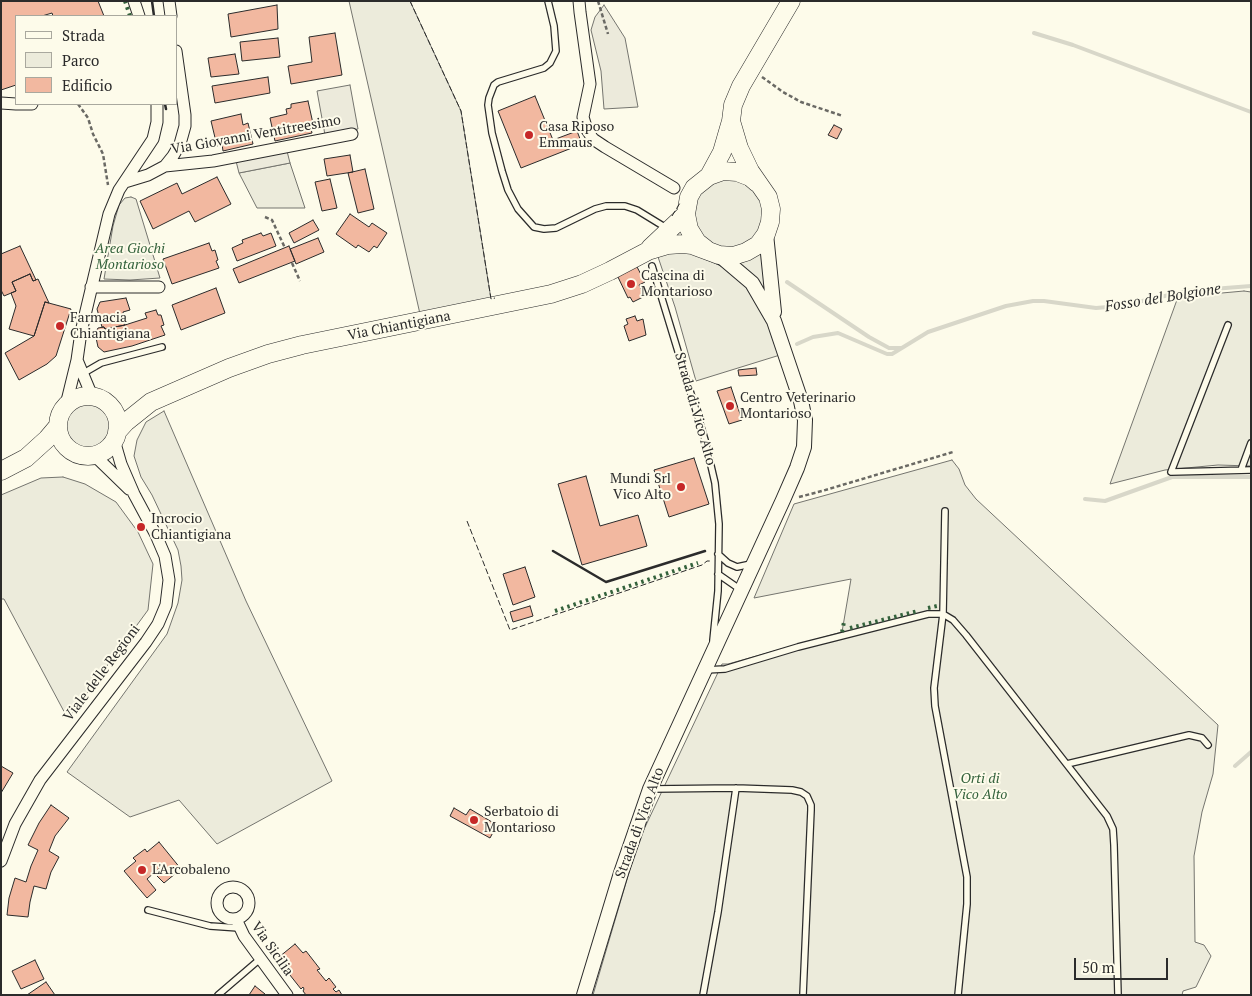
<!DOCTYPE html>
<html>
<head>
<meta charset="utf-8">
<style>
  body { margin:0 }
  #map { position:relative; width:1252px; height:996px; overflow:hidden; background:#fdfbea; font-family:"PT Serif",serif }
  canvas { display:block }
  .frame { position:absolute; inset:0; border:2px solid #2b2b2b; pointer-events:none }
  .legend { position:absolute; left:15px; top:15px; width:162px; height:90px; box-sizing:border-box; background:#fdfbea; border:1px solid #a9a89e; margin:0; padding:6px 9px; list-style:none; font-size:15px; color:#2b2b2b }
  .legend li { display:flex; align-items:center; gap:10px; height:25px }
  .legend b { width:25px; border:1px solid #a9a89e }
  .scale { position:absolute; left:1074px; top:958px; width:94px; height:22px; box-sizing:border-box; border:2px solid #2b2b2b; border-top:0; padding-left:6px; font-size:15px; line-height:18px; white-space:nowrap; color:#2b2b2b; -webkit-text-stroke:4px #fdfbea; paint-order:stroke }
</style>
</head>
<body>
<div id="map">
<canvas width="1252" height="996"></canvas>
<div class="frame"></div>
<ul class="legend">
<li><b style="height:6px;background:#fdfbea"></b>Strada</li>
<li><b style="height:14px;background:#ecebdb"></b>Parco</li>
<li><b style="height:14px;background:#f2b8a0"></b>Edificio</li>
</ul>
<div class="scale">50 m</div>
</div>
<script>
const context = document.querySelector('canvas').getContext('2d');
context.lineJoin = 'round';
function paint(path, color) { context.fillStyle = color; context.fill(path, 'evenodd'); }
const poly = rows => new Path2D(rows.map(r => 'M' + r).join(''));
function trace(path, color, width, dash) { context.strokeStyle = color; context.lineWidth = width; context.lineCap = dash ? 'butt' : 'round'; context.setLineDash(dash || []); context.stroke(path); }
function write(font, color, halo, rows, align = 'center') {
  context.font = font + ' "PT Serif",serif'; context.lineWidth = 4; context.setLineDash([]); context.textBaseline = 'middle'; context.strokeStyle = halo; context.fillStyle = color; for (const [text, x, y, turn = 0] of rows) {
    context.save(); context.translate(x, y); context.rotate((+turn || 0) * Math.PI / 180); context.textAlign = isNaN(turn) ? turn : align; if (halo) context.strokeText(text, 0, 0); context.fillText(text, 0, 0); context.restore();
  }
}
const green = poly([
  [349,1,410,1,461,111,491,299,420,314,349,1],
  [290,163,305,208,257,208,239,173,290,163],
  '693 214a35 35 0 1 1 70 0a35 35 0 1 1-70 0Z',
  [131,197,136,199,160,278,130,280,104,279,113,226,119,205,125,198,131,197],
  [764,249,767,294,738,264,748,260,764,249],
  [672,251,690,253,712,262,734,272,744,280,762,306,780,355,696,381,675,307,657,254,672,251],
  [1244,291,1251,292,1251,466,1218,465,1165,470,1110,484,1178,297,1244,291],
  '64 427a23 23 0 1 1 46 0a23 23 0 1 1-46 0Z',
  [164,411,246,601,332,781,217,844,179,800,130,817,67,772,167,634,178,603,182,580,181,566,178,550,152,495,141,477,134,456,137,440,146,422,164,411],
  [952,460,959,469,965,485,976,499,1218,725,1213,774,1202,812,1194,856,1195,942,1204,945,1211,956,1196,987,1183,991,1182,995,593,995,638,842,722,664,728,664,842,632,851,579,754,598,794,504,952,460],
  [63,477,85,484,116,502,138,532,153,564,148,610,68,719,4,599,1,599,1,495,41,478,63,477]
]);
paint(green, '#ecebdb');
trace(green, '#74746e', 1);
const parking = poly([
  [604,5,625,38,638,107,604,109,601,71,591,30,595,17,604,5],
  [350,85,358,129,325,135,317,91,350,85],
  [287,151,290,163,239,173,236,161,287,151]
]);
paint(parking, '#eceadb');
trace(parking, '#74746e', 1);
trace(poly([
  [1034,33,1073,45,1251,112],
  [787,282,869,337,889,348,902,348],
  [797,344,813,337,838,333,887,354,892,354,928,332,1006,306,1033,301,1044,301,1096,308,1120,306,1187,291,1251,286],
  [1085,499,1105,501,1172,477,1251,477],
  [1235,766,1251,752]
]), '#d8d7c9', 4);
const building = poly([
  [1,1,98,1,104,16,53,16,52,13,42,16,16,16,16,85,1,90,1,1],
  [277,5,278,29,231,37,228,14,277,5],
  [335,33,342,75,291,84,288,66,312,62,309,37,335,33],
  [278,38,280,57,242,61,240,42,278,38],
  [235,54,239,74,211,77,208,58,235,54],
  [268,77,270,93,215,103,212,86,268,77],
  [535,96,553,140,577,131,582,144,521,168,498,111,535,96],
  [308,101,314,128,311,129,312,133,275,141,270,118,287,114,286,109,291,108,291,104,308,101],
  [241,114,243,125,248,123,253,144,223,151,222,144,217,146,211,121,241,114],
  [834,125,842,129,837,139,828,135,834,125],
  [350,155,353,172,327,176,324,159,350,155],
  [365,169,374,209,358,213,348,173,365,169],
  [217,177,231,204,195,222,189,211,153,229,140,201,177,183,182,194,217,177],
  [330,179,337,208,322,211,315,182,330,179],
  [350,214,369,227,372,223,387,233,377,248,374,246,369,252,358,245,356,248,336,234,350,214],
  [313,220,319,230,294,243,289,233,313,220],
  [261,233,263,236,271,233,276,246,237,261,232,248,243,243,242,240,261,233],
  [318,238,324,252,296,264,290,249,318,238],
  [209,243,212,251,215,250,218,260,216,261,219,268,172,284,163,259,209,243],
  [20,246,36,280,33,281,30,274,12,282,16,291,4,296,1,290,1,254,20,246],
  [289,246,295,261,239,283,233,269,289,246],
  [636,265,645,282,639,285,645,296,633,302,630,297,628,298,617,275,636,265],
  [30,274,33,281,38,279,49,303,45,302,34,336,9,329,16,306,11,293,16,291,12,282,30,274],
  [216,288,225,313,181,330,172,305,216,288],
  [126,298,130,310,123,312,125,325,105,329,104,327,102,327,97,309,100,302,126,298],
  [45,302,71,309,56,356,47,364,19,380,5,353,34,336,45,302],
  [156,310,158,315,161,315,164,325,161,326,165,335,132,346,104,352,98,347,95,333,98,328,104,327,105,329,125,325,147,318,145,313,156,310],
  [635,316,637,321,643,319,646,335,629,341,624,326,628,324,626,319,635,316],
  [756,368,757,375,739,376,738,370,756,368],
  [731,387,742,420,729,424,717,391,731,387],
  [694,458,709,504,669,517,654,470,694,458],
  [586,476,600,526,638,515,647,546,582,565,558,484,586,476],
  [525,567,535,597,513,605,503,574,525,567],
  [530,606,533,616,513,622,510,612,530,606],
  [1,766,13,773,1,793,1,766],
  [51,805,69,818,55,836,49,851,59,857,51,872,46,889,34,886,30,902,28,917,7,915,9,898,15,878,26,882,31,866,38,850,28,845,39,823,51,805],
  [454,808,466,815,470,809,497,825,490,838,450,816,454,808],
  [159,842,181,869,164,883,156,875,165,868,163,865,147,879,156,890,147,898,124,871,136,861,133,858,145,849,147,852,159,842],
  [295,944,303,953,306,951,320,969,317,970,326,981,329,978,336,987,333,989,336,992,339,990,342,995,306,995,303,991,304,989,303,987,301,989,282,965,284,963,279,957,295,944],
  [35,960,44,979,21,989,12,971,35,960],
  [46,982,55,995,27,995,46,982],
  [255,986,265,994,265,995,249,995,255,986]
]);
paint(building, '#f2b8a0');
trace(building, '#2b2b2b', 1);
const service = poly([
  [548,1,554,26,556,51,550,63,544,68,498,82,494,85,489,98,488,105,492,133,502,171,508,190,518,209,534,227,544,229,556,228,595,209,606,206,625,206,637,210,668,229],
  [652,266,705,440,715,483,719,524,718,591,713,640],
  [1228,325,1171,472,1251,470],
  [82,374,101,363,162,347],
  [1241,470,1251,443],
  [945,511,943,614,934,688,935,706,967,877,967,904,958,995],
  [718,554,728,563,737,567,751,564],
  [718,574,741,590],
  [705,670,725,669,798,647,928,614,943,614,953,620,966,635,1107,816,1113,829,1114,845,1118,995],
  [1067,764,1189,735,1202,738,1208,745],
  [652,789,736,788,792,790,801,792,807,796,811,805,811,810,803,995],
  [148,910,210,926,239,928],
  [218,995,260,959],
  [703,995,718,912,736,788]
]);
const minor = poly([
  [134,1,139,16],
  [169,1,171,16],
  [579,1,580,12,590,84,583,117,587,130,593,139,605,147,674,188],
  [1,103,16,104],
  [19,104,32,104],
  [165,166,213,161,352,134],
  [125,182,148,175,165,166,173,156,180,144,185,126,185,115,176,51],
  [91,287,159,287],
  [77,360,92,396],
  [66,405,77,360,81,332,109,214,119,190,153,139,157,122,157,104],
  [94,455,129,489],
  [1,861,15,824,40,780,146,642,158,624,166,605,169,580,165,556,156,535,134,494,121,464,114,440],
  '217 903a16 16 0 1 1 32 0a16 16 0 1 1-32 0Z',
  [236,919,244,936,287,995]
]);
const tertiary = poly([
  [766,234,774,312],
  [584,995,621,873,650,789,783,500,797,468,804,447,805,420,801,401,774,321,752,283,719,255]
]);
const primary = poly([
  [709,176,722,152,731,121,733,105,741,86,791,1],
  [650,248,686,214],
  [706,249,697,242,689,229,686,214,689,197,694,188,709,176,723,171,737,172,750,177,757,183],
  '58 426a30 30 0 1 1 60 0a30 30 0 1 1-60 0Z',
  [117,432,126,422,151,402,229,368,268,354,302,345,551,294,582,284,610,271,648,251,668,245,683,244,692,245,719,255,733,256,746,252,758,245,766,234,770,222,771,209,768,197,750,171,739,148,731,121],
  [1,471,26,458,47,439,58,426]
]);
trace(service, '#2b2b2b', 8);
trace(minor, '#2b2b2b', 13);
trace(tertiary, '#2b2b2b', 16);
trace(primary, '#2b2b2b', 19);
trace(poly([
  [598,1,608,34],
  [762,77,783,92,801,102,843,116],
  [78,104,88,118,93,134,103,154,108,185],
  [265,217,272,220,285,248],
  [292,263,300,281],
  [799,497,822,491,953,452]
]), '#6a6964', 2.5, [4, 2.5]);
trace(service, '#fdfbea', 5.5);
trace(minor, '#fdfbea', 11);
trace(tertiary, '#fdfbea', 14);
trace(primary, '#fdfbea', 18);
trace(poly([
  [125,1,130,16],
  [928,608,937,606],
  [555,611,698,563],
  [850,628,918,611],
  [842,632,844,622]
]), '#34623c', 4, [2.5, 4]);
trace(poly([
  [410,1,461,111,491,299,495,298],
  [672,216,680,203],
  [467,521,510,630,702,565,707,561,712,561]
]), '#2b2b2b', 1, [6, 2.5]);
trace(poly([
  [152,1,154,16],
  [165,104,166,109],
  [553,551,606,582,705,551]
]), '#2b2b2b', 2.5);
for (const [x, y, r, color] of [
  [529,135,5,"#c62828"],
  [631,284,5,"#c62828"],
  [60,326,5,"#c62828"],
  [730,406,5,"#c62828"],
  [681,487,5,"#c62828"],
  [141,527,5,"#c62828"],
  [474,820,5,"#c62828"],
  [142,870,5,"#c62828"]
]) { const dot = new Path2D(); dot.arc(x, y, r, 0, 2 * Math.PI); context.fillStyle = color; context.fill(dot); trace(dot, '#fdfbea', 2); }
write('14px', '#2b2b2b', '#fdfbea', [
  ["Casa Riposo",539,127],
  ["Emmaus",539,143],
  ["Cascina di",641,276],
  ["Montarioso",641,292],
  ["Farmacia",70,318],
  ["Chiantigiana",70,334],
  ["Centro Veterinario",740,398],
  ["Montarioso",740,414],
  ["Mundi Srl",671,479,"right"],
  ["Vico Alto",671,495,"right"],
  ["Incrocio",151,519],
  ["Chiantigiana",151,535],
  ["Serbatoio di",484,812],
  ["Montarioso",484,828],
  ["L'Arcobaleno",152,870]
], 'left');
write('14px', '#2b2b2b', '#fdfbea', [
  ["Via Giovanni Ventitreesimo",256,135,-10],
  ["Via Chiantigiana",399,326,-11],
  ["Strada di Vico Alto",695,409,74],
  ["Viale delle Regioni",102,673,-53],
  ["Strada di Vico Alto",640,823,-70],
  ["Via Sicilia",272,949,55]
]);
write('italic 14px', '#34623c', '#fdfbea', [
  ["Area Giochi",130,249],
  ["Montarioso",130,265],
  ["Orti di",980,779],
  ["Vico Alto",980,795]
]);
write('italic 15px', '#2b2b2b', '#fdfbea', [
  ["Fosso del Bolgione",1163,298,-9]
]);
</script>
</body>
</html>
